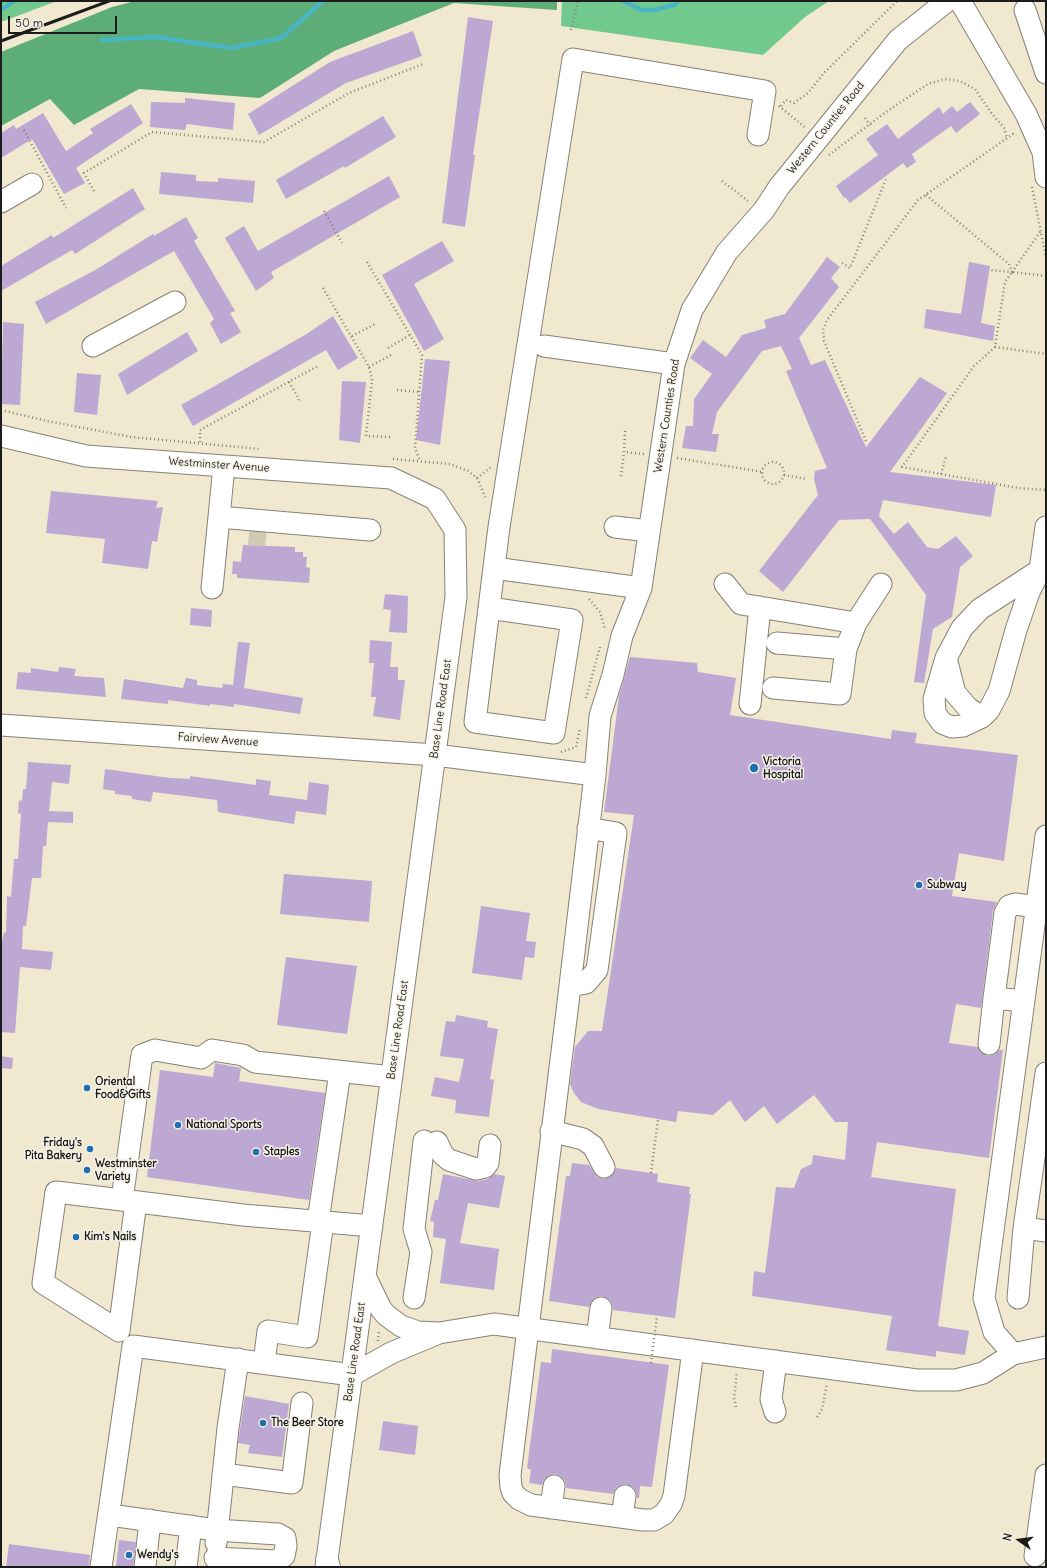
<!DOCTYPE html>
<html>
<head>
<meta charset="utf-8">
<style>
  body { margin:0 }
  #map { position:relative; width:1047px; height:1568px; overflow:hidden; background:#f0e8cf; font-family:Delius,sans-serif }
  canvas { display:block }
  .frame { position:absolute; inset:0; border:2px solid #1c1c1c; pointer-events:none }
  .north { position:absolute; left:999px; top:1520px; width:40px; height:40px; -webkit-text-stroke:3px #f7f3e8; paint-order:stroke; rotate:284deg; font-size:11px; font-weight:700; line-height:16px; text-align:center; color:#1c1c1c }
  .north::after { content:''; display:block; margin:auto; width:14px; height:18px; background:#1c1c1c; clip-path:polygon(50% 0,100% 100%,50% 72%,0 100%) }
  .scale { position:absolute; left:8px; top:16px; width:109px; height:18px; box-sizing:border-box; border:2px solid #1c1c1c; border-top:0; padding-left:5px; font-size:12px; line-height:14px; white-space:nowrap; color:#1c1c1c; -webkit-text-stroke:3px #f7f3e8; paint-order:stroke }
</style>
</head>
<body>
<div id="map">
<canvas width="1047" height="1568"></canvas>
<div class="frame"></div>
<div class="north">N</div>
<div class="scale">50 m</div>
</div>
<script>
const context = document.querySelector('canvas').getContext('2d');
context.lineJoin = 'round';
function paint(path, color) { context.fillStyle = color; context.fill(path, 'evenodd'); }
const poly = rows => new Path2D(rows.map(r => 'M' + r).join(''));
function trace(path, color, width, dash) { context.strokeStyle = color; context.lineWidth = width; context.lineCap = dash ? 'butt' : 'round'; context.setLineDash(dash || []); context.stroke(path); }
function write(font, color, halo, rows, align = 'center') {
  context.font = font + ' Delius,sans-serif'; context.lineWidth = 3; context.setLineDash([]); context.textBaseline = 'middle'; context.strokeStyle = halo; context.fillStyle = color; for (const [text, x, y, turn = 0] of rows) {
    context.save(); context.translate(x, y); context.rotate((+turn || 0) * Math.PI / 180); context.textAlign = isNaN(turn) ? turn : align; if (halo) context.strokeText(text, 0, 0); context.fillText(text, 0, 0); context.restore();
  }
}
paint(poly([
  [1,1,57,1,1,22],
  [562,1,829,1,805,17,763,55,561,26]
]), '#72c98e');
paint(poly([
  [135,1,557,1,557,10,454,3,334,51,260,98,139,89,74,125,50,99,1,126,1,52,112,7]
]), '#5dad79');
trace(poly([
  [623,1,642,10,654,10,674,5,678,1],
  [1,10,14,1],
  [102,40,155,37,232,48,281,38,323,1]
]), '#47b5c2', 4.5);
paint(poly([
  [468,17,493,21,473,155,475,155,465,227,442,223],
  [413,31,422,56,346,83,259,135,248,114,330,62],
  [185,98,235,103,233,130,187,124,185,130,150,127,151,102,185,103],
  [970,102,980,114,956,133,951,126,912,154,916,162,907,168,903,163,850,203,845,197,844,198,836,186,878,155,866,139,887,124,898,139,939,107,943,114,952,106,957,112],
  [131,104,143,123,76,168,85,183,64,194,32,139,1,158,1,133,14,125,16,129,43,113,66,151,93,133,90,129],
  [383,116,396,137,345,168,344,166,286,199,276,180],
  [161,172,196,175,196,181,218,182,218,178,255,181,253,203,159,194],
  [389,176,400,197,271,272,274,278,256,291,225,238,244,226,258,251],
  [133,188,145,209,75,254,72,250,1,291,1,266,52,235,53,238],
  [186,217,198,238,194,241,235,311,230,313,241,332,221,344,210,323,214,319,174,251,46,324,35,302,97,269,153,234,154,236],
  [442,241,454,261,414,284,444,339,424,351,382,275],
  [827,257,840,267,831,278,839,287,799,338,811,365,825,360,866,447,920,377,947,393,890,472,996,485,991,517,883,500,879,516,894,534,908,522,927,547,938,549,956,536,973,556,960,567,952,617,933,629,924,683,914,682,926,595,870,519,839,520,783,592,759,571,818,495,814,479,815,471,827,468,786,371,792,369,781,346,762,351,717,412,712,434,719,434,716,452,682,448,686,426,693,426,694,399,712,374,690,358,703,340,726,357,742,335,766,328,764,320,785,314],
  [969,262,990,266,981,323,995,326,993,341,924,328,926,309,961,314],
  [333,316,358,358,338,370,326,350,193,426,181,405,305,335],
  [3,322,24,324,20,405,1,404],
  [187,332,198,351,127,395,118,374],
  [425,359,450,361,440,445,416,440],
  [77,373,101,375,97,415,74,412],
  [342,381,366,382,360,443,339,440],
  [51,491,158,501,156,508,163,507,157,542,152,541,148,569,102,563,105,539,46,533],
  [243,545,295,547,295,552,303,552,303,557,307,557,306,567,310,568,309,583,237,578,237,574,232,574,233,561,241,562],
  [385,594,408,596,407,633,389,632,391,610,383,609],
  [191,608,212,610,211,627,190,625],
  [370,640,392,642,390,667,398,667,398,680,405,680,400,720,373,716,376,697,371,697,374,663,369,663],
  [238,642,250,643,244,688,303,698,300,714,234,704,234,707,210,704,210,706,168,700,168,704,121,699,124,679,183,688,186,678,197,680,197,685,222,688,223,684,233,685],
  [630,657,697,663,698,672,736,678,730,715,891,739,892,730,917,733,915,743,1018,755,1004,861,959,853,952,896,997,902,993,911,981,1008,956,1004,949,1043,978,1047,982,1053,987,1056,994,1055,999,1050,1003,1050,989,1158,877,1142,871,1177,956,1189,938,1326,969,1331,965,1355,936,1351,936,1357,886,1350,892,1316,752,1296,754,1271,765,1273,776,1187,794,1188,801,1169,812,1164,813,1155,845,1160,848,1122,835,1122,814,1095,777,1124,764,1106,745,1122,730,1100,713,1115,678,1111,676,1122,598,1109,581,1102,574,1093,570,1084,575,1047,588,1031,602,1031,634,815,604,812,619,696],
  [59,667,76,669,74,676,104,678,106,697,16,689,18,672,31,673,31,668,58,672],
  [28,762,71,765,69,784,52,782,49,811,73,812,73,823,48,822,46,846,43,846,41,878,32,878,26,926,23,926,22,949,53,952,51,970,20,967,15,1033,1,1032,1,966,2,942,4,932,6,933,7,896,11,897,14,859,18,859,21,814,18,813,19,800,22,801,23,789,26,789],
  [105,769,170,778,190,779,190,776,256,785,256,779,271,781,269,795,307,800,309,782,329,785,326,815,296,811,294,824,218,812,217,800,153,792,151,802,132,799,132,796,115,794,115,791,103,789],
  [284,874,372,881,369,922,280,914],
  [481,906,530,913,526,941,536,942,534,958,525,957,522,980,472,973],
  [286,957,357,966,347,1034,277,1025],
  [456,1015,488,1021,487,1027,498,1029,490,1079,494,1080,489,1117,455,1113,456,1100,431,1096,435,1077,459,1082,464,1059,440,1056,446,1021,455,1022],
  [1,1056,13,1058,12,1069,1,1068],
  [215,1063,241,1068,239,1081,325,1093,309,1200,147,1177,160,1070,213,1077],
  [572,1163,589,1165,597,1177,603,1179,610,1177,616,1168,658,1174,657,1182,690,1187,689,1194,691,1194,675,1318,613,1310,612,1304,609,1299,602,1296,596,1297,592,1300,589,1307,549,1301,566,1176,570,1176],
  [443,1174,478,1181,488,1179,494,1174,505,1176,499,1208,468,1203,460,1243,499,1249,494,1290,440,1283,446,1239,433,1237,434,1222,430,1221,435,1200,438,1200],
  [552,1349,669,1365,652,1487,640,1486,639,1498,637,1498,636,1492,633,1487,626,1484,621,1485,616,1488,613,1494,566,1488,565,1481,562,1477,556,1474,549,1475,544,1479,542,1485,529,1483,531,1470,527,1468,541,1362,551,1363],
  [245,1396,289,1404,282,1457,248,1453,250,1445,238,1443],
  [383,1421,418,1426,415,1455,379,1450],
  [119,1540,136,1542,133,1567,116,1567],
  [9,1544,90,1555,89,1567,6,1567]
]), '#bda7d3');
trace(poly([
  [249,534,266,536]
]), '#d0c9b4', 21, [21, 10]);
const minor = poly([
  [960,1,1026,114,1043,152,1046,177],
  [1025,10,1046,73],
  [1,202,32,184],
  [93,346,175,302],
  [544,346,674,364],
  [1,436,86,456,391,478,435,499,455,530,456,597,326,1567],
  [219,517,224,466],
  [615,527,649,531],
  [494,568,641,588],
  [1040,570,980,609,962,628,946,658,955,693,968,708,982,717,989,710,999,691,1016,630,1029,592,1040,570,1046,527],
  [725,584,741,604,856,623,881,584],
  [212,588,219,517,370,530],
  [489,608,572,620,554,733,475,722,489,608,499,527,573,59,765,91,758,135],
  [777,643,846,649],
  [946,658,934,699,935,713,942,723,952,727,963,726,982,717],
  [773,688,840,694,846,649,856,623],
  [750,704,760,607],
  [1,725,435,755,595,775],
  [570,986,586,983,597,970,616,833,588,828],
  [1024,1001,994,998,1005,913,1009,906,1015,904,1037,907],
  [989,1044,994,998],
  [551,1131,583,1139,593,1146,604,1167],
  [437,1142,443,1155,449,1160,476,1169,485,1167,488,1163,490,1145],
  [122,1200,243,1215,372,1226],
  [136,1202,119,1331,43,1283,56,1192,122,1200,142,1055,155,1050,201,1058,212,1050,243,1055,255,1062,392,1077],
  [318,1221,340,1072],
  [1024,1228,1046,1231],
  [365,1276,381,1309,386,1315,401,1326,418,1332,439,1333],
  [414,1298,421,1252,414,1229,424,1141],
  [1018,1298,1024,1228,1046,1073],
  [597,1338,601,1308],
  [693,1350,674,1496,671,1504,664,1514,654,1520,643,1520,531,1505,519,1499,513,1493,511,1487,510,1475,567,1011,595,775,600,716,613,675,622,636,641,588,674,364,692,310,727,252,764,210,779,187,898,40,947,1],
  [1013,1354,994,1332,984,1298,1046,836],
  [264,1363,268,1331,307,1337,323,1222],
  [775,1412,771,1399,776,1361],
  [223,1474,292,1483,302,1403],
  [551,1508,554,1486],
  [110,1515,216,1530,278,1534,285,1538,286,1546,284,1556,276,1561,215,1558],
  [622,1517,625,1496],
  [216,1543,228,1428,238,1359],
  [1035,1556,1046,1475],
  [101,1567,133,1346,352,1375,391,1353,439,1333,494,1324,917,1380,956,1380,983,1373,1013,1354,1046,1347],
  [145,1567,150,1520],
  [186,1567,191,1526]
]);
const major = poly([
  [327,1560,329,1567]
]);
trace(minor, '#868276', 23);
trace(major, '#868276', 24);
trace(poly([
  [571,30,578,1],
  [779,106,806,128],
  [781,106,786,100,794,103,808,93,824,73,897,1],
  [865,118,870,125],
  [24,130,66,208],
  [829,155,886,112,928,84,945,79,960,81,975,89,992,114,1004,128,1007,138],
  [722,181,748,201],
  [1032,187,1046,258],
  [94,191,84,173,152,132,264,142,349,93,423,64],
  [926,195,1009,264,1012,272,990,270],
  [324,211,342,243],
  [367,262,422,355,415,448,420,461],
  [842,263,850,268,886,179],
  [1012,272,1040,232],
  [1046,276,1012,272,1005,282,995,347,1046,354],
  [323,288,369,367,372,380,366,436,391,437],
  [352,336,375,324],
  [995,347,974,366,902,467,1018,488,1046,490],
  [388,348,410,335],
  [369,367,391,355],
  [289,382,299,399,298,403],
  [397,390,419,392],
  [1,410,47,421,131,437,260,449],
  [625,431,624,452,645,454],
  [866,441,824,341,823,330,827,320,918,200,1013,134,1016,136],
  [200,442,200,430,318,366],
  [677,458,763,472],
  [393,459,450,464,468,471,477,478,486,499],
  '762 473a11 11 0 1 1 22 0a11 11 0 1 1-22 0Z',
  [941,474,946,457],
  [784,475,807,479],
  [621,476,624,452],
  [477,478,491,467],
  [589,599,600,612,605,629],
  [586,698,600,647],
  [561,752,576,747,580,728],
  [651,1173,658,1119],
  [378,1341,379,1330],
  [736,1407,734,1398,737,1372],
  [817,1417,822,1409,827,1384]
]), '#868276', 2.5, [1, 3]);
trace(minor, '#fff', 21);
trace(major, '#fff', 22);
trace(poly([
  [1,41,109,1]
]), '#1c1c1c', 3);
trace(poly([
  [651,1363,657,1316]
]), '#868276', 2.5, [1, 3]);
for (const [x, y, r, color] of [
  [754,768,5,"#1f6fb2"],
  [919,885,4,"#1f6fb2"],
  [87,1088,4,"#1f6fb2"],
  [178,1125,4,"#1f6fb2"],
  [90,1149,4,"#1f6fb2"],
  [256,1152,4,"#1f6fb2"],
  [87,1170,4,"#1f6fb2"],
  [76,1237,4,"#1f6fb2"],
  [263,1423,4,"#1f6fb2"],
  [129,1555,4,"#1f6fb2"]
]) { const dot = new Path2D(); dot.arc(x, y, r, 0, 2 * Math.PI); context.fillStyle = color; context.fill(dot); trace(dot, '#f7f3e8', 1.5); }
write('11px', '#1c1c1c', '#f7f3e8', [
  ["Western Counties Road",826,128,-51],
  ["Western Counties Road",667,416,-81],
  ["Westminster Avenue",219,465,4],
  ["Base Line Road East",441,709,-82],
  ["Fairview Avenue",218,740,4],
  ["Base Line Road East",398,1030,-82],
  ["Base Line Road East",355,1352,-82]
]);
write('bold 11px', '#1c1c1c', '#f7f3e8', [
  ["Victoria",763,762],
  ["Hospital",763,775],
  ["Subway",927,885],
  ["Oriental",95,1082],
  ["Food&Gifts",95,1095],
  ["National Sports",186,1125],
  ["Friday's",82,1143,"right"],
  ["Pita Bakery",82,1156,"right"],
  ["Staples",264,1152],
  ["Westminster",95,1164],
  ["Variety",95,1177],
  ["Kim's Nails",84,1237],
  ["The Beer Store",271,1423],
  ["Wendy's",137,1555]
], 'left');
</script>
</body>
</html>
